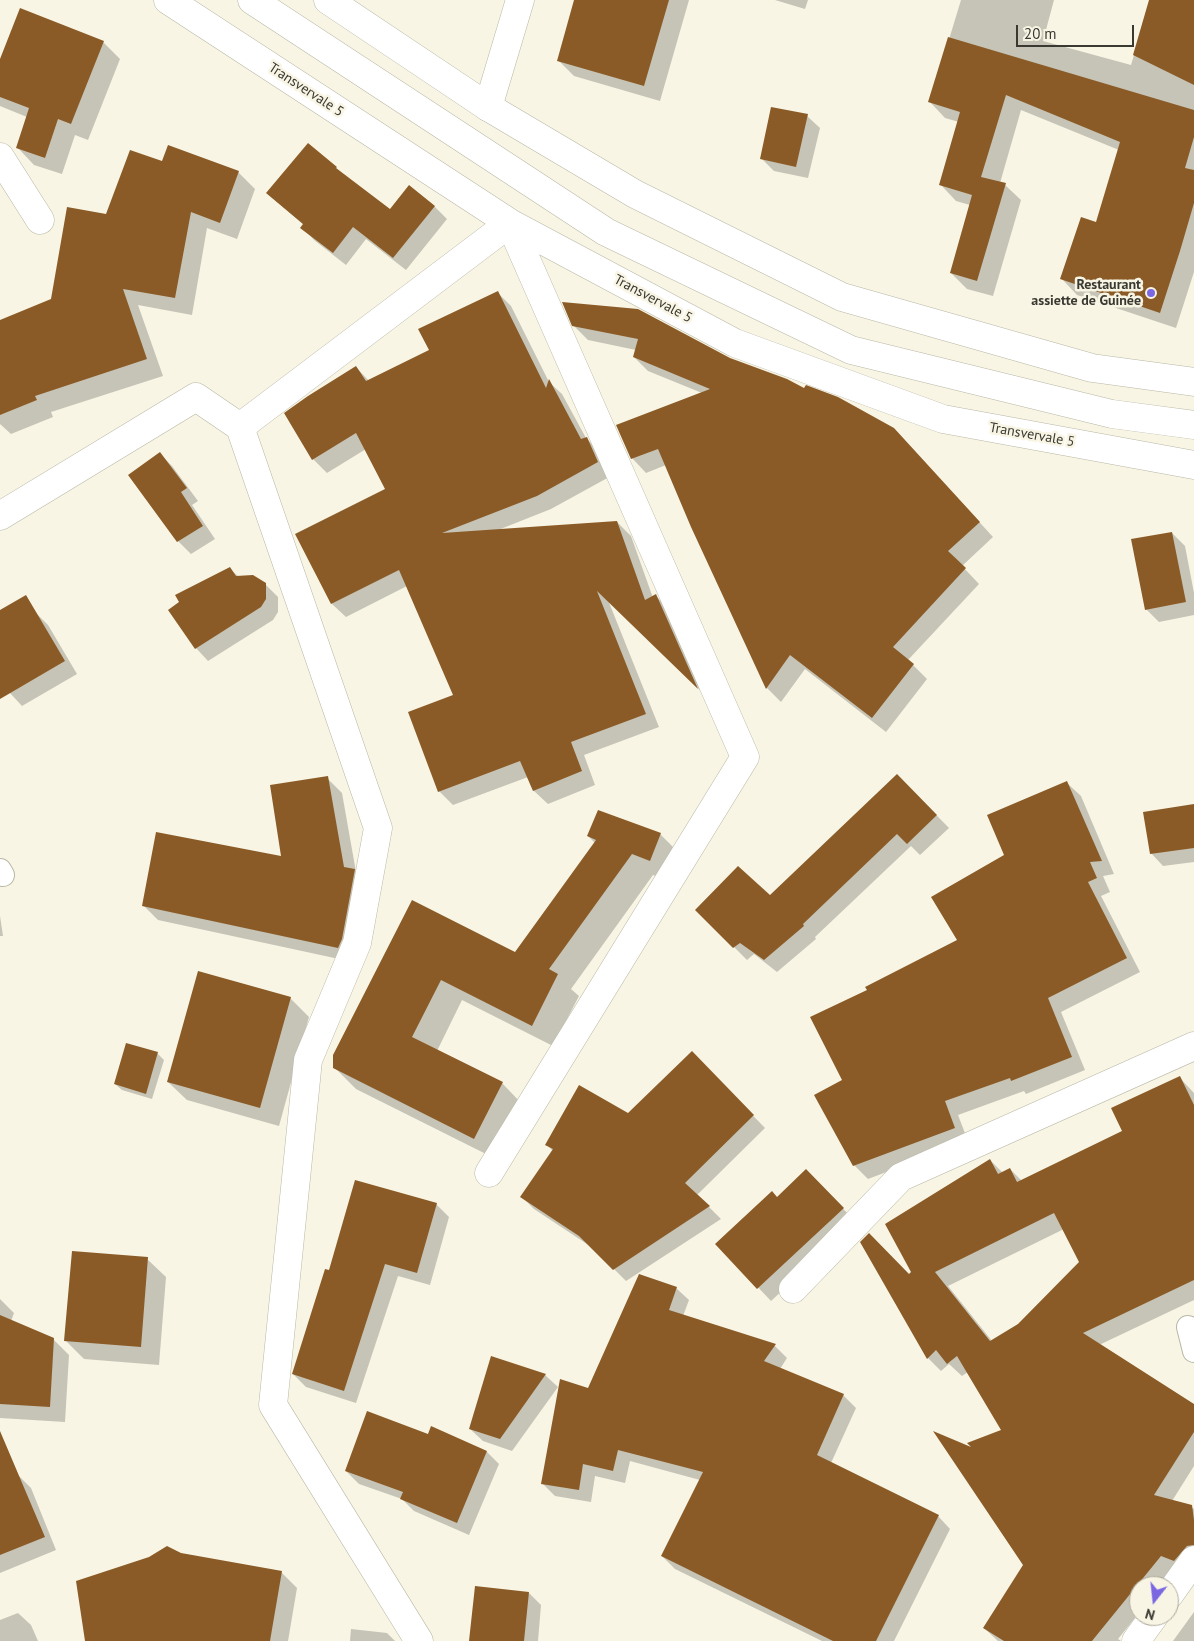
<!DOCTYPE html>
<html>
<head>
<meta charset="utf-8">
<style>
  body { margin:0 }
  #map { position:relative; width:1194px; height:1641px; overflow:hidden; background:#f8f5e4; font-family:"PT Sans",sans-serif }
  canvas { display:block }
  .north { position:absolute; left:1129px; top:1576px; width:50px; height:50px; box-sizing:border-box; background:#f8f5e4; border:1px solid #aca99c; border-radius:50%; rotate:196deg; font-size:14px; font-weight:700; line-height:20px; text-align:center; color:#393831 }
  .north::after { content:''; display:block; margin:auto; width:18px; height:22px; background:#7b67e2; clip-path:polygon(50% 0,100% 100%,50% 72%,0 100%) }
  .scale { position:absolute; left:1016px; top:25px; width:118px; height:22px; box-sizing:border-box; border:2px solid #393831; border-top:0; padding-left:6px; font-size:15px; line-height:18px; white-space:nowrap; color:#393831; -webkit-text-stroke:4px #f8f5e4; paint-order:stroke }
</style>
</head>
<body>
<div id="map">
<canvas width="1194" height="1641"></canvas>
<div class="north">N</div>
<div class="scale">20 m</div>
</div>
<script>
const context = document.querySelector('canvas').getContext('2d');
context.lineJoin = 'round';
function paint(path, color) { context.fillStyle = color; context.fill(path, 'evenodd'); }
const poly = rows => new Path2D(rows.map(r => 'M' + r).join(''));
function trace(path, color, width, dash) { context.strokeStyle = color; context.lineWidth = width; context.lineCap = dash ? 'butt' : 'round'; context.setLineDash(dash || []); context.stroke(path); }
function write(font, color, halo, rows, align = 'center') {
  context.font = font + ' "PT Sans",sans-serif'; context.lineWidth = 5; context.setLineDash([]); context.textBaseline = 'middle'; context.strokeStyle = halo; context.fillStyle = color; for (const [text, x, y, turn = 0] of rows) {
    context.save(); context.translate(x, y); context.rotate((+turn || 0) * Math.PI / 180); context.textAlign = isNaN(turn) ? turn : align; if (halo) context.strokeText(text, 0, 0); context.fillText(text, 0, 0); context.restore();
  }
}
paint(poly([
  [576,0,689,0,660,101,574,76,558,60],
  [775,0,808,0,805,9],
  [961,0,1054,0,1043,41,1131,65,1150,0,1194,0,1194,272,1176,328,1077,295,1062,279,1097,224,1119,150,1021,110,1000,183,1005,185,1021,200,993,296,967,289,951,273,970,205,956,201,941,185,959,122,945,118,930,102],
  [103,42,120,59,88,140,75,135,62,174,34,165,18,148,27,117,0,106,0,63],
  [807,116,820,128,808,178,774,171,761,158],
  [162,163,238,172,255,189,237,239,207,228,192,315,138,305,163,376,51,412,53,417,11,434,0,424,0,321,52,300,107,216],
  [336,168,345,176,391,211,434,206,447,219,406,270,366,239,346,265,314,240,302,227,304,225,267,193],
  [497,292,511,306,549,382,562,394,586,438,600,452,611,476,551,509,498,530,617,522,631,536,653,598,656,596,670,610,709,699,608,600,659,727,584,755,595,785,548,804,534,791,528,777,453,805,439,791,455,696,407,586,346,617,332,604,386,489,366,449,327,473,313,459,356,367,369,381,431,351],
  [564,304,729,359,908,444,993,537,962,566,979,584,908,660,927,679,886,732,805,669,781,702,767,688,692,526,666,465,646,473,632,458,702,393,648,371,634,357,636,350,588,340,573,325],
  [160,454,172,466,198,501,192,505,215,539,191,554,178,541],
  [1172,533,1185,546,1194,593,1194,615,1159,622,1146,609],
  [230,569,239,577,265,584,278,597,278,612,273,620,208,661,196,648],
  [35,612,48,625,77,674,22,706,10,693,0,677,0,632],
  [897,775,949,828,920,855,911,846,815,937,816,939,777,972,754,954,747,960,697,910,770,896],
  [327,778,342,793,356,872,353,962,158,920,143,905,283,858],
  [1067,783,1081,796,1114,874,1103,876,1110,892,1101,896,1140,972,1061,1012,1085,1070,1026,1094,1024,1091,958,1115,968,1141,868,1179,854,1165,843,1080,868,990,958,941,1006,855],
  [1194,806,1194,862,1163,866,1151,853],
  [660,834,681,855,671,882,653,875,571,989,579,996,553,1046,462,1000,437,1051,502,1083,523,1105,496,1159,356,1089,334,1067,413,901,516,954,595,843,588,836],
  [0,916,3,936,0,936],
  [290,998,309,1017,279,1126,187,1100,168,1082],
  [157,1053,164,1060,152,1099,122,1090,115,1084],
  [692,1053,765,1128,697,1195,721,1219,626,1281,593,1248,534,1209,522,1197,553,1151,547,1145,629,1114],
  [1179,1077,1194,1093,1194,1300,1099,1345,1194,1405,1194,1466,1172,1501,1191,1507,1194,1509,1194,1567,1161,1586,1139,1586,1139,1613,1118,1639,1121,1641,998,1641,984,1628,1025,1565,976,1451,1002,1430,968,1372,962,1376,949,1364,941,1371,928,1358,909,1276,990,1160,1003,1173,1010,1169,1022,1181,1124,1131],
  [1064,1229,1081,1263,1018,1325,992,1341,948,1286],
  [806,1171,856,1222,771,1301,717,1244,777,1198],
  [436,1204,449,1217,430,1285,398,1276,356,1403,306,1387,293,1374,330,1272],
  [147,1259,166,1277,159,1365,84,1359,65,1340],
  [676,1288,689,1300,683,1316,775,1346,787,1358,780,1369,843,1395,856,1408,831,1463,938,1516,950,1529,894,1641,822,1641,675,1569,662,1556,700,1480,630,1461,625,1483,595,1476,591,1502,555,1496,542,1483,589,1389],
  [0,1299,14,1313,11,1321,53,1339,69,1355,65,1422,0,1418],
  [545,1375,558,1387,512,1451,483,1441,470,1429],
  [428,1435,487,1452,499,1464,469,1535,414,1511,402,1499,359,1484,346,1471],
  [18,1475,31,1488,56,1550,0,1573,0,1483],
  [181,1554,281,1572,297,1588,288,1641,86,1641],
  [529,1593,541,1605,538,1641,471,1641],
  [1194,1612,1194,1641,1173,1641],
  [18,1613,31,1625,38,1641,0,1641,0,1620],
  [351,1629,387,1633,395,1641,350,1641]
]), '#0003');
paint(poly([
  [574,0,669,0,644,86,557,61],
  [1149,0,1194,0,1194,85,1133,55],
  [20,8,104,41,71,124,58,119,45,158,16,148,29,108,0,97,0,59],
  [948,37,1194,110,1194,137,1185,168,1194,170,1194,203,1180,251,1160,313,1060,279,1081,217,1096,222,1120,142,1006,95,981,177,1006,183,977,281,950,273,972,195,939,185,960,112,928,102],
  [771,107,808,114,796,167,760,159],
  [308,143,337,167,336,168,390,209,409,185,435,206,393,258,353,227,333,253,300,228,303,224,266,193],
  [168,145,239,171,220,223,191,212,175,298,123,289,147,359,35,396,37,400,0,415,0,320,51,299,67,207,106,214,130,150,162,161],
  [498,291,546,388,549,379,581,439,587,437,598,462,537,496,442,533,617,521,645,600,656,594,698,689,597,591,646,714,571,742,582,771,533,791,520,761,438,792,408,712,453,695,399,570,331,604,295,534,385,489,356,433,312,460,284,413,308,396,356,366,366,381,429,350,418,329],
  [562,302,638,309,730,358,787,379,804,388,806,385,838,397,894,428,980,522,948,551,966,568,893,647,914,664,872,718,790,655,766,689,691,527,658,449,631,459,616,425,710,389,633,357,638,339,572,326],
  [160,452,187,488,181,492,203,526,177,542,128,475],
  [1172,532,1186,602,1145,610,1131,539],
  [230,567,236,576,253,575,266,583,266,599,261,607,195,649,168,610,179,602,175,595],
  [26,595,65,661,0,699,0,610],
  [897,774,937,815,907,844,897,834,803,924,804,926,764,960,740,943,733,948,695,910,738,866,770,895],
  [328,776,344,867,355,869,342,939,338,948,142,906,156,832,281,856,270,785],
  [1067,781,1102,861,1090,862,1097,878,1088,882,1127,958,1048,998,1072,1057,1011,1081,1010,1078,945,1101,955,1128,853,1166,814,1095,842,1080,810,1017,867,990,865,987,957,940,931,897,1004,855,987,815],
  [1194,804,1194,848,1150,854,1143,812],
  [598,810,661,833,650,861,632,854,549,969,558,974,532,1026,441,980,412,1037,503,1082,474,1139,333,1068,333,1055,412,900,515,952,596,840,587,836],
  [198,971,291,997,260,1108,167,1082],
  [126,1043,158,1052,146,1094,114,1084],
  [692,1051,754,1115,685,1183,710,1206,613,1270,579,1236,520,1197,553,1149,545,1145,579,1085,628,1113],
  [1180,1076,1194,1105,1194,1280,1083,1333,1194,1404,1194,1432,1154,1495,1192,1505,1194,1520,1194,1545,1187,1546,1174,1561,1161,1556,1092,1641,1004,1641,983,1628,1023,1565,933,1431,971,1447,967,1443,1001,1430,957,1356,947,1364,936,1350,927,1359,860,1242,869,1233,909,1274,911,1272,885,1224,990,1159,998,1174,1010,1168,1017,1182,1122,1131,1111,1108],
  [1054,1213,1079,1262,1018,1324,990,1341,935,1272],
  [806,1169,844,1208,757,1289,715,1244,772,1191,777,1197],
  [355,1180,437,1203,417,1273,385,1264,344,1391,292,1374,325,1269,329,1270],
  [72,1251,148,1257,141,1347,64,1341],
  [639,1274,677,1287,669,1310,776,1344,764,1361,844,1394,817,1455,939,1515,876,1641,833,1641,661,1556,703,1472,618,1450,613,1471,583,1464,579,1490,541,1484,560,1379,588,1388],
  [0,1315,54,1338,50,1407,0,1404],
  [491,1356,546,1374,500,1439,469,1429],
  [367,1411,428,1434,431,1426,487,1451,457,1523,400,1499,403,1492,345,1471],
  [0,1431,45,1537,0,1555],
  [167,1546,181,1553,282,1571,270,1641,85,1641,76,1581,149,1557],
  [475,1586,529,1592,524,1641,469,1641]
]), '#8a5b27');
const lane = poly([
  [0,870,3,875],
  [1188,1327,1194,1351]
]);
const street = poly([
  [168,0,510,223,735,343,943,419,1194,465],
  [488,107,520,0],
  [0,157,40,220],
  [240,427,378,828,357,943,308,1060,273,1405,419,1641],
  [0,516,196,397,240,427,510,223,745,757,489,1173],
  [793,1289,901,1177,1194,1046],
  [1169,1595,1194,1560],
  [1136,1641,1154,1616]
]);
const secondary = poly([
  [252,0,606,232,851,350,1112,414,1194,425],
  [328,0,488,107,635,194,842,297,1092,368,1194,382]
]);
trace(lane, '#b9b7a6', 24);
trace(street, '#b9b7a6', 29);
trace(secondary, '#b9b7a6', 29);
trace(lane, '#fff', 22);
trace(street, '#fff', 28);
trace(secondary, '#fff', 28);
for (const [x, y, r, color] of [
  [1151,293,5,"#7b67e2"]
]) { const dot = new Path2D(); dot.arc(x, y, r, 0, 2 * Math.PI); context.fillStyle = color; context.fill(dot); trace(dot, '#f8f5e4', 2); }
write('14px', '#393831', '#f8f5e4', [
  ["Transvervale 5",306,90,33],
  ["Transvervale 5",653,299,28],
  ["Transvervale 5",1032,435,10]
]);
write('bold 14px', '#393831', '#f8f5e4', [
  ["Restaurant",1141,285],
  ["assiette de Guinée",1141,301]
], 'right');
</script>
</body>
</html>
